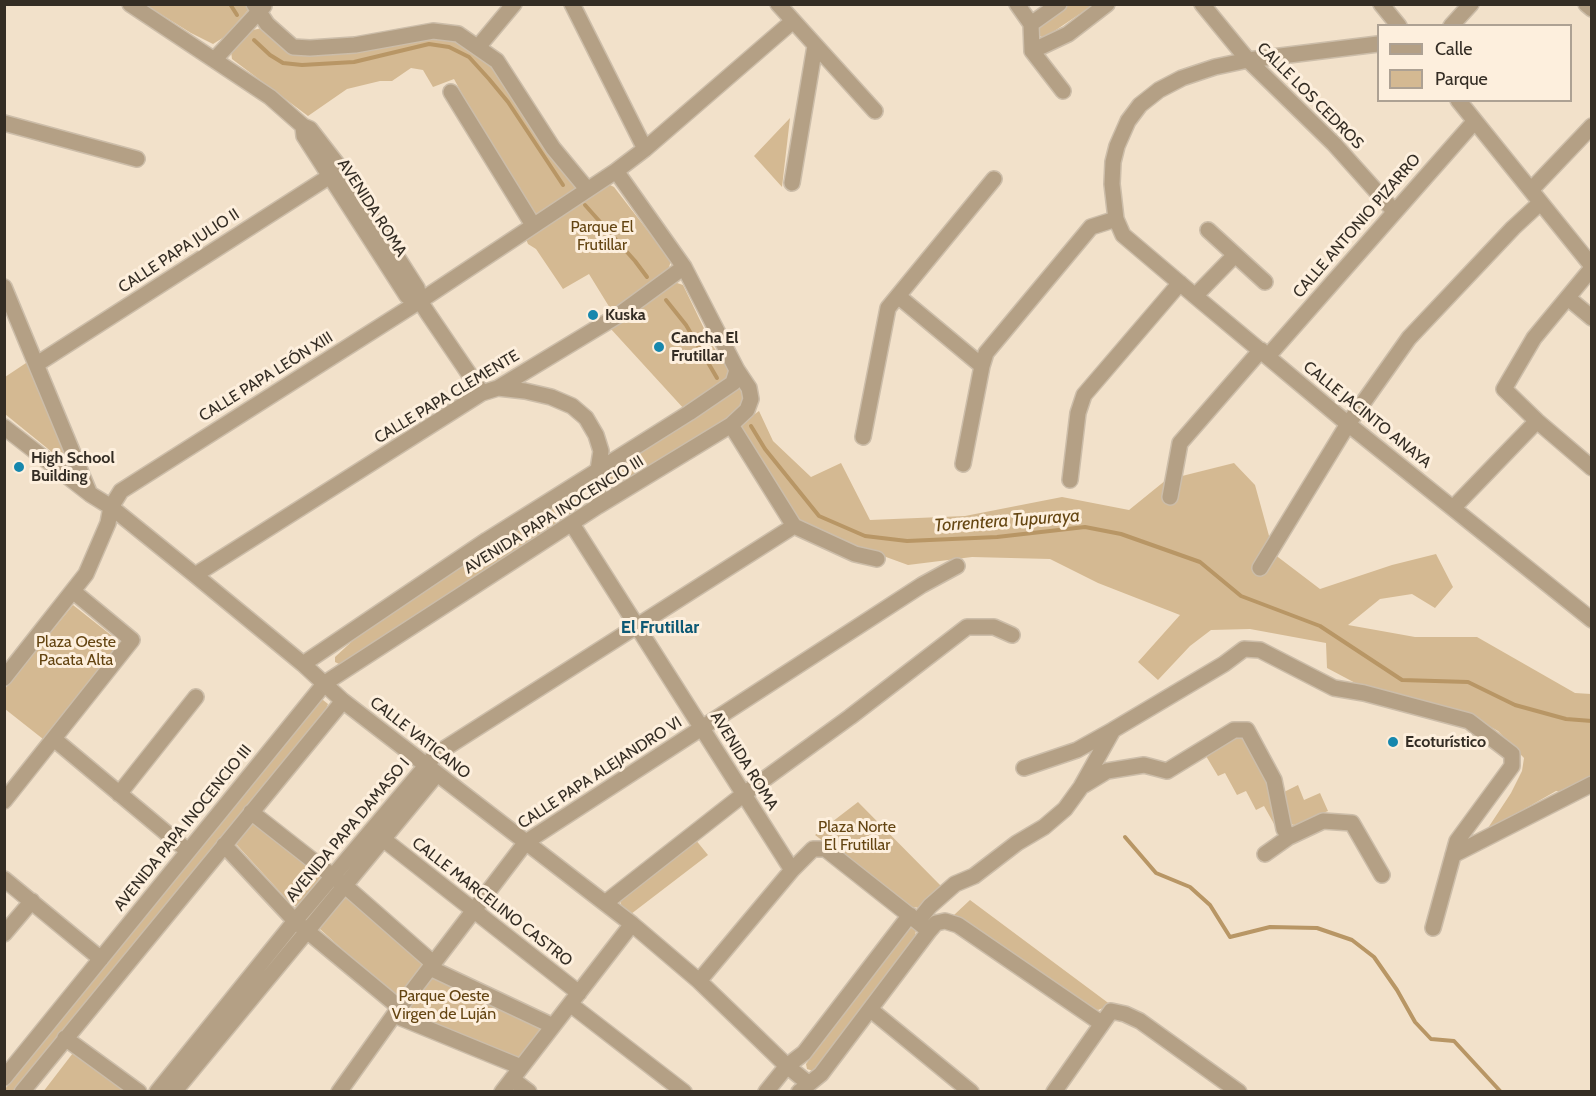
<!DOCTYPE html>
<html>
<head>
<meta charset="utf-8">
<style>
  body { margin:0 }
  #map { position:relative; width:1596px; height:1096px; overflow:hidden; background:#f2e1ca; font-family:Cabin,sans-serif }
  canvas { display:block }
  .frame { position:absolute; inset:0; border:6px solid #342d24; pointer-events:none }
  .legend { position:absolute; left:1377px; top:24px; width:195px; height:78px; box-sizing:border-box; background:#fdefdd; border:2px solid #ada193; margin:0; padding:8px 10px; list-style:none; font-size:18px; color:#342d24 }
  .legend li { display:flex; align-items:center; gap:12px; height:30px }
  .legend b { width:30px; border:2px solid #ada193 }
</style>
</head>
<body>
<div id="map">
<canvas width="1596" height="1096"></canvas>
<div class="frame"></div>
<ul class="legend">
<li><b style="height:8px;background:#b4a085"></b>Calle</li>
<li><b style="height:16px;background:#d4b992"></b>Parque</li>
</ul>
</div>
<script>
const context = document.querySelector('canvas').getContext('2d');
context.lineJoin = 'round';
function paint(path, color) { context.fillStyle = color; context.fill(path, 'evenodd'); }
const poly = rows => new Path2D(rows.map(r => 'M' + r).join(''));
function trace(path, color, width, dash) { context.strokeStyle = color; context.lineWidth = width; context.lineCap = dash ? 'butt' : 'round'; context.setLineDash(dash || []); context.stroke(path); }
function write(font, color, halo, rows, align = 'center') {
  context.font = font + ' Cabin,sans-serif'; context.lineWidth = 6; context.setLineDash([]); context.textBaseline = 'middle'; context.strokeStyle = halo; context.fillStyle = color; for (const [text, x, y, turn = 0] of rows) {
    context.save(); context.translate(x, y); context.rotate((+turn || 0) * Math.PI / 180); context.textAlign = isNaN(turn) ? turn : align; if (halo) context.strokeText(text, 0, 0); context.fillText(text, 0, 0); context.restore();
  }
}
paint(poly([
  [247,4,249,9,235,25,237,29,213,44,191,33,146,5],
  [1068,5,1093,5,1044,38,1038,35,1036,25],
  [262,28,281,47,299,55,333,55,430,37,452,38,487,60,580,189,538,217,475,118,454,79,433,87,423,70,411,68,392,81,380,81,347,89,308,116,232,59,231,51,253,30],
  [790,118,782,187,754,156],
  [608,184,614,187,671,261,668,270,613,313,589,274,563,289,536,249,528,244,526,239],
  [674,282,683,285,712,345,731,371,732,376,685,410,610,328],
  [29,361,74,470,5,414,5,377],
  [740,386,746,399,736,414,617,486,611,483,607,474],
  [759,411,773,441,811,477,841,463,870,520,965,516,1062,497,1129,510,1166,480,1234,463,1255,485,1274,554,1320,589,1392,565,1436,554,1453,587,1435,608,1412,594,1380,599,1348,625,1415,637,1477,637,1575,693,1591,694,1591,779,1569,793,1556,791,1486,831,1511,793,1522,771,1524,758,1498,731,1475,718,1361,686,1327,668,1326,643,1250,629,1211,630,1190,646,1158,680,1138,662,1180,615,1098,583,1050,559,972,557,908,565,823,534,796,520,739,431,741,424],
  [584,484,588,487,575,513,347,662,339,664,335,662,335,657,360,634],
  [73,605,121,643,43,739,5,709,4,690],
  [323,700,328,704,326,709,15,1091,5,1092,5,1089,318,701],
  [1243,737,1268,782,1278,831,1264,806,1256,810,1246,791,1237,795,1225,773,1218,776,1206,756,1233,738],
  [1298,785,1304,800,1320,793,1328,811,1294,825,1288,823,1284,792],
  [858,802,942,887,921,908,912,907,904,902,815,835],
  [251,821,322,877,322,879,298,907,292,905,237,845,236,841],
  [695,839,708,855,631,914,622,907,620,901,623,894],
  [343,897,349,898,424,964,401,998,395,997,320,929,319,926],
  [970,900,1111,1005,1098,1010,1086,1006,954,915],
  [912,926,916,929,915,937,816,1069,813,1071,807,1069,806,1064],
  [433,978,540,1028,540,1031,519,1058,515,1058,407,1013,407,1009,429,980],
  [73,1053,127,1092,43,1092]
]), '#d4b992');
trace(poly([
  [230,4,237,15],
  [254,40,270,55,283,63,302,65,354,62,429,44,449,47,469,57,489,79,508,102,563,185],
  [585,205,635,261,647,277],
  [666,300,686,325,717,378],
  [751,426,765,449,819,516,865,536,907,541,997,537,1085,527,1121,534,1200,562,1241,596,1320,626,1402,680,1468,682,1515,705,1566,719,1592,721],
  [1125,837,1156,873,1190,887,1210,905,1230,937,1270,927,1317,928,1352,940,1374,957,1397,990,1415,1022,1431,1039,1454,1041,1501,1092]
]), '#b89665', 4);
const minor = poly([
  [130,4,270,97,303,126,310,129,341,169,417,288,420,301,427,312,482,393],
  [254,4,267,24,293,47,310,48,355,45,433,31,458,34,497,61,553,148,587,189],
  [572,4,645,149],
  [778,4,875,111],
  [1017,4,1031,24,1032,51,1063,91],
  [1202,4,1248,60,1334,144,1394,211],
  [1381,4,1399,26],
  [1586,4,1592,9],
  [1031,24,1059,4],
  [1451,26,1471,4],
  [1378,44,1248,60,1215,67,1182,78,1159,90,1140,105,1128,121,1117,146,1113,162,1112,184,1116,219,1123,235,1195,296,1348,424,1592,620],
  [478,47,514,4],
  [1032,51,1068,34,1107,4],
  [215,59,264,6],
  [451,92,533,225],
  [1458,100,1592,266],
  [4,123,137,159],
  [303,127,304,136,407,296,420,301],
  [792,183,815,46],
  [1531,190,1592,126],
  [1208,230,1265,282],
  [1592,268,1534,338,1504,389,1537,421,1592,468],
  [4,287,89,492],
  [898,296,982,366],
  [1195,296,1235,255],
  [1568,298,1592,318],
  [1268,356,1474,122],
  [37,364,341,169],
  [498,388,525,391,551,397,572,406,586,418,596,435,601,451,598,470,598,506],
  [731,425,794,526,855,554,877,559],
  [4,427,90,494,111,507,195,575,303,664,343,701,632,924,699,981,787,1066,808,1083],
  [863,437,888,308,994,179],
  [963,464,982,366,986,353,1091,227,1116,219],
  [1070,480,1078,413,1084,395,1180,283],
  [1170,497,1180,443,1261,350],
  [1453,508,1537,421],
  [572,524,792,870],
  [1260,568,1348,424,1409,338,1513,228,1540,203],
  [195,575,482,393,498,388,617,316,684,267],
  [303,664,487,540,689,413,733,383,737,370],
  [4,678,86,574,108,523,111,507,121,491,420,301,616,171,645,149,793,21],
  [54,739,188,851],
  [1024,768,1077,750,1113,730],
  [1084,785,1107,771,1144,765,1167,771,1234,730,1247,730,1274,780,1284,829,1289,837],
  [119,794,196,697],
  [4,801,132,640,74,592],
  [251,812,344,885,433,963],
  [383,839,579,993],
  [224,845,295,921,400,1008],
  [1265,854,1289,837,1323,821,1352,823,1382,875],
  [1453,855,1592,784],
  [4,879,101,959],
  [605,903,744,794,850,717,967,627,994,627,1012,635],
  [918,921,930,906,955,884,974,876,1017,843,1044,827,1065,809,1081,787,1113,730,1224,664,1244,649,1260,650,1334,688,1364,693,1469,721,1512,754,1512,766,1457,841,1433,928],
  [4,934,32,901],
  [430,968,553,1026],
  [699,981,792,870,813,849,825,849,828,851,923,926],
  [570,1004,684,1092],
  [871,1010,971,1092],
  [394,1015,521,1067],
  [65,1038,139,1092],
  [4,1078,325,683,598,506,731,425,747,410,751,399,749,388,737,370,684,267,616,171],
  [512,1079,529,1092],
  [22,1092,343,701],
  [157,1092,295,921,436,754,794,526],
  [174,1092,437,774],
  [339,1092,394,1015,526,842,922,585,957,566],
  [502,1092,632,924],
  [766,1092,787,1066,804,1053,910,915],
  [799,1092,821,1074,929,931,936,923,945,921,958,925,1101,1023],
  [1054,1092,1111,1011,1125,1014,1140,1021,1239,1092]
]);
trace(minor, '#ccbda9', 18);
trace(minor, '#b4a085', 15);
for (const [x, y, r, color] of [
  [593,315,6,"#1687ad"],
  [659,347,6,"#1687ad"],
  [19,467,6,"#1687ad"],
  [1393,742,6,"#1687ad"]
]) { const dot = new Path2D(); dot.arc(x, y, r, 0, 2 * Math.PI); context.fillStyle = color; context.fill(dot); trace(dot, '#fdefdd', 2); }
write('16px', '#342d24', '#fdefdd', [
  ["CALLE LOS CEDROS",1310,96,45],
  ["AVENIDA ROMA",372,208,57],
  ["CALLE ANTONIO PIZARRO",1357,226,-49],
  ["CALLE PAPA JULIO II",179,251,-33],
  ["CALLE PAPA LEÓN XIII",266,377,-32],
  ["CALLE PAPA CLEMENTE",447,397,-31],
  ["CALLE JACINTO ANAYA",1367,415,39],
  ["AVENIDA PAPA INOCENCIO III",554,515,-32],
  ["CALLE VATICANO",420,738,38],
  ["AVENIDA ROMA",744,761,58],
  ["CALLE PAPA ALEJANDRO VI",600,773,-33],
  ["AVENIDA PAPA INOCENCIO III",183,828,-51],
  ["AVENIDA PAPA DAMASO I",348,830,-50],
  ["CALLE MARCELINO CASTRO",492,902,38]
]);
write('16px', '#644512', '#fdefdd', [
  ["Parque El",602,227],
  ["Frutillar",602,245],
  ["Plaza Oeste",76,642],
  ["Pacata Alta",76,660],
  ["Plaza Norte",857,827],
  ["El Frutillar",857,845],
  ["Parque Oeste",444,996],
  ["Virgen de Luján",444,1014]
]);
write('bold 16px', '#342d24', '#fdefdd', [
  ["Kuska",605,315],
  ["Cancha El",671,338],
  ["Frutillar",671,356],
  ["High School",31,458],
  ["Building",31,476],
  ["Ecoturístico",1405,742]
], 'left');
write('italic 18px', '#654612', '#fdefdd', [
  ["Torrentera Tupuraya",1007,521,-4]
]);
write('bold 18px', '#0d5974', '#fdefdd', [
  ["El Frutillar",660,628]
]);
</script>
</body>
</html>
